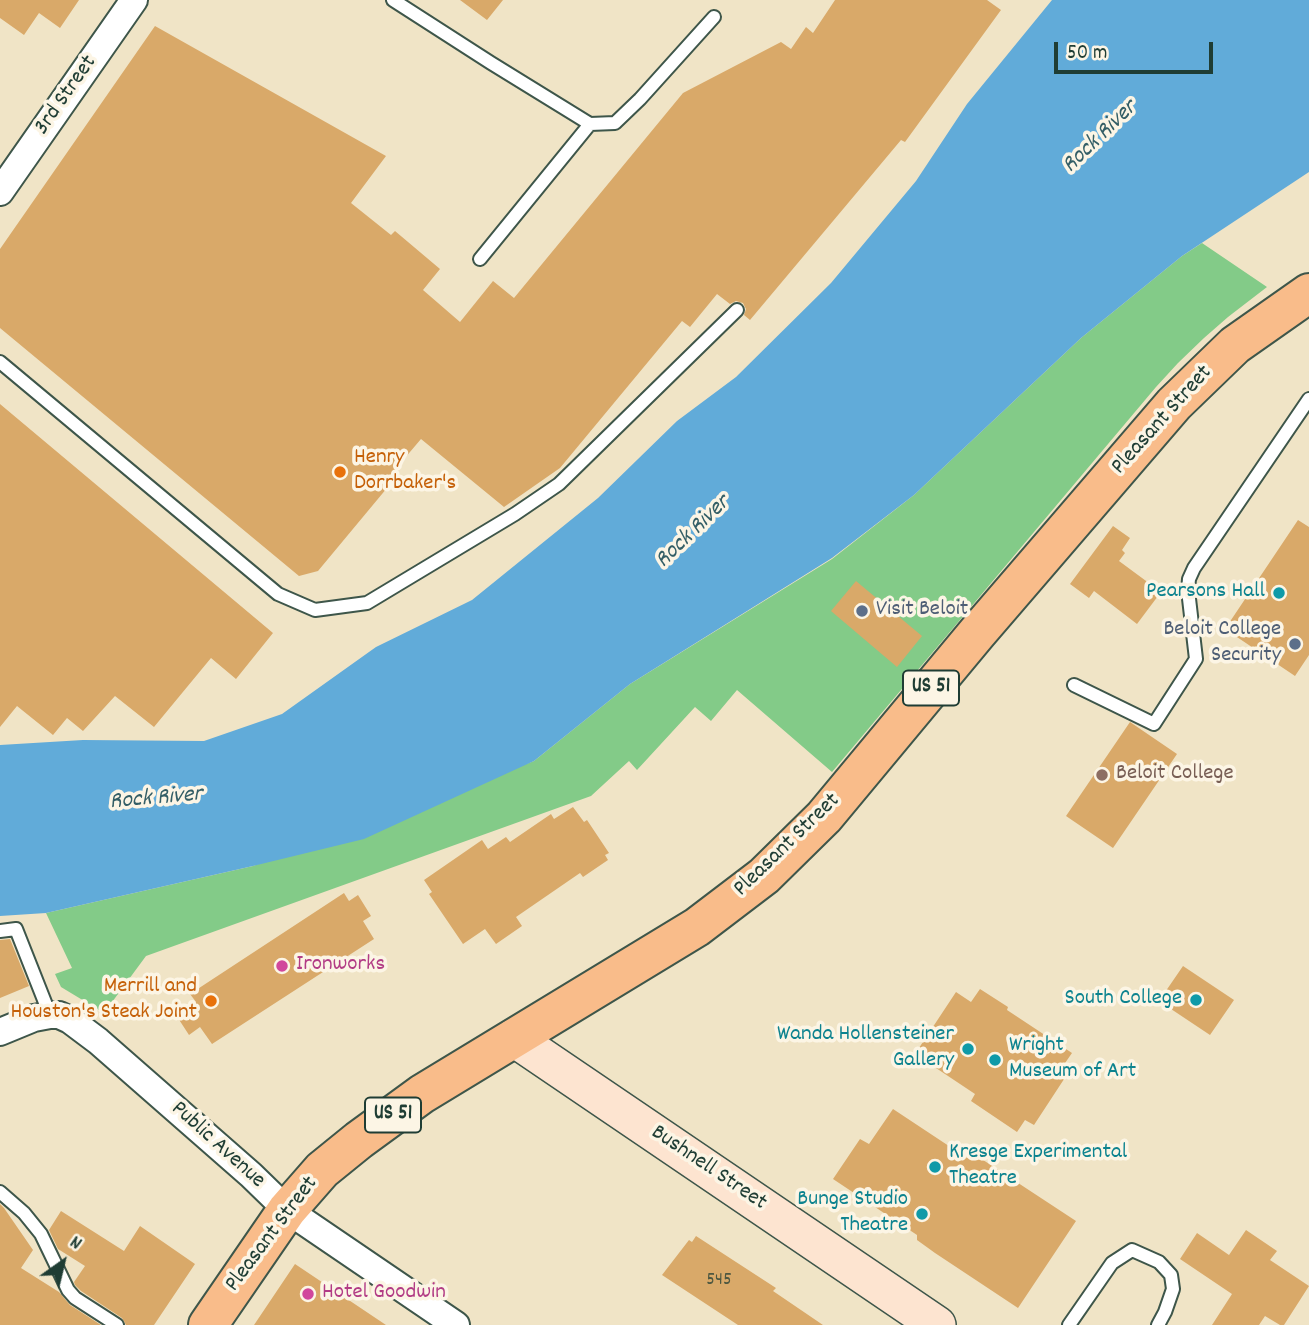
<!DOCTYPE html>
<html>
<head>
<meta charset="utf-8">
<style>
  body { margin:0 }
  #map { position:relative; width:1309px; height:1325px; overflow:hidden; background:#f0e4c6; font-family:Dekko,sans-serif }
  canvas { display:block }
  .north { position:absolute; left:28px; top:1227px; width:70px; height:70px; -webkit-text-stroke:5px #fcf5e5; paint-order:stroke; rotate:34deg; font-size:19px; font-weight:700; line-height:28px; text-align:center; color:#1f3d34 }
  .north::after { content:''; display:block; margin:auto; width:24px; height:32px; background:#1f3d34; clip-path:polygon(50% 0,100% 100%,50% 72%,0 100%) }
  .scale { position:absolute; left:1054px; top:42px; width:159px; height:32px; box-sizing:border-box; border:4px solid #1f3d34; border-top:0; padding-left:9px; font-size:21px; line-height:24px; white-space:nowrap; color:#1f3d34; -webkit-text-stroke:5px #fcf5e5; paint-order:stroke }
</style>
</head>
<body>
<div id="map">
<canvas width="1309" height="1325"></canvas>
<div class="north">N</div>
<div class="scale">50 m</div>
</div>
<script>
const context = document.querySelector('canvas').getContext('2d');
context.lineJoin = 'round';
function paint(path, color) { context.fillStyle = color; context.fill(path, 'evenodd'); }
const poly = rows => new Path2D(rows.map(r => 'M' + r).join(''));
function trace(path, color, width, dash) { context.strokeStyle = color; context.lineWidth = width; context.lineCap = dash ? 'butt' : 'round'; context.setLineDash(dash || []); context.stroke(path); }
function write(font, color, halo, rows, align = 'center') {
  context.font = font + ' Dekko,sans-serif'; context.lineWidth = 7; context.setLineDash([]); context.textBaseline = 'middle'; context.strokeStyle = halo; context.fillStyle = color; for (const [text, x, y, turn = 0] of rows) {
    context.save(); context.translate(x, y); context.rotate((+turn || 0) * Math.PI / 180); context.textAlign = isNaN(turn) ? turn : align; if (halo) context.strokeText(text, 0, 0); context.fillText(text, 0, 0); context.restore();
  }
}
paint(poly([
  [1202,243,1267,287,1228,317,1204,338,1178,363,1156,387,832,772,737,690,711,721,695,707,637,770,629,761,591,796,146,956,104,1013,61,987,55,974,72,968,46,913,253,866,534,761,630,684,832,559,914,495,1081,338,1182,256]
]), '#83cb88');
paint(poly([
  [1052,0,1309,0,1309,172,1182,256,1081,338,914,495,832,558,630,684,534,761,364,839,253,866,46,913,0,916,0,745,83,740,204,741,282,714,376,647,472,600,598,498,677,421,736,377,831,283,916,181,967,104]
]), '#61abd9');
paint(poly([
  [0,0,79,0,60,28,39,13,24,35,0,18],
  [460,0,503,0,487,20],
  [835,0,987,0,1001,10,905,142,901,140,750,320,744,315,746,309,743,303,736,301,730,304,717,294,690,327,682,321,560,468,504,507,421,439,393,472,397,476,318,571,299,576,0,328,0,249,155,26,386,156,351,203,391,235,395,231,440,269,423,290,460,322,493,281,514,298,683,93,781,42,791,49,806,27,813,33],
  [0,404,273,633,236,679,211,658,154,727,115,696,83,731,67,718,53,735,17,706,0,727],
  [1298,520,1309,527,1309,655,1295,676,1225,629],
  [1113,526,1130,538,1122,550,1125,553,1119,561,1161,592,1137,624,1094,591,1089,598,1070,584],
  [856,581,922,636,897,667,831,611],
  [1130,722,1177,754,1113,848,1066,816],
  [573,807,584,822,587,820,609,853,605,855,608,860,583,877,580,873,516,917,522,926,496,944,485,929,463,944,429,894,432,892,424,880,482,840,488,849,506,837,510,842,551,814,554,819],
  [344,893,349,901,358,895,371,916,363,921,374,939,212,1044,200,1027,189,1035,176,1015,196,1002,190,994],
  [10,939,29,986,0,998,0,940],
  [1183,966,1234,1000,1210,1035,1159,1001],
  [980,989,1008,1007,1007,1010,1072,1053,1063,1066,1070,1070,1034,1125,1025,1120,1017,1132,971,1101,975,1094,915,1054,956,992,971,1002],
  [893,1109,967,1158,974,1154,1076,1221,1018,1308,935,1253,917,1240,917,1235,833,1179,860,1139,869,1144],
  [0,1204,4,1208,33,1250,21,1268,59,1292,70,1305,101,1325,0,1325],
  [61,1211,124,1251,140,1226,195,1264,154,1325,126,1325,122,1318,81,1291,75,1285,74,1282,85,1266,58,1249,49,1230],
  [1246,1230,1277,1251,1270,1260,1309,1286,1284,1325,1280,1325,1265,1316,1259,1325,1212,1325,1232,1294,1180,1259,1197,1233,1229,1255],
  [696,1236,776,1288,773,1291,823,1325,738,1325,662,1275,689,1240,692,1242],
  [295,1264,386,1325,254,1325]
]), '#d9a969');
const lane = poly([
  [393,0,491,63,590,124,615,123,640,99,714,17],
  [480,259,590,124],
  [0,362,278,594,315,610,367,603,515,514,559,484,737,310],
  [1074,685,1154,724,1196,659,1188,590,1189,579,1194,568,1309,399],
  [0,931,16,929,50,1015],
  [0,1192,24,1213,41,1234,68,1290,75,1298,117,1325],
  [1069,1325,1112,1263,1132,1250,1159,1262,1171,1275,1173,1289,1165,1312,1158,1325]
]);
const street = poly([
  [0,192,134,0],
  [0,1032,34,1018,50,1015,59,1015,70,1020,98,1041,251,1175,287,1210,456,1325]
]);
const secondary = poly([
  [514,1038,937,1325]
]);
const primary = poly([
  [208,1325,287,1210,322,1170,359,1140,422,1094,697,927,764,876,824,817,977,633,1174,404,1235,345,1309,293]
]);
trace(lane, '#3e564a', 16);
trace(street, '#3e564a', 30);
trace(secondary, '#3e564a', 40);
trace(primary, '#3e564a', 42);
trace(lane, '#fff', 12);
trace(street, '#fff', 26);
trace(secondary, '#fde4d0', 37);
trace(primary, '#f9bc8a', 38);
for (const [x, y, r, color] of [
  [340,472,7,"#e8710a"],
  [1279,593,7,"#0f9aa8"],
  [862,611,7,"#5c6f8a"],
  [1295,644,7,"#5c6f8a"],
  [1102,775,7,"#8d6e63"],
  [282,966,7,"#d1479c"],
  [1196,1000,7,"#0f9aa8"],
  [211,1001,7,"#e8710a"],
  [968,1049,7,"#0f9aa8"],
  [995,1060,7,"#0f9aa8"],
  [935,1167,7,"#0f9aa8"],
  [922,1214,7,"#0f9aa8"],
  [308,1294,7,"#d1479c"]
]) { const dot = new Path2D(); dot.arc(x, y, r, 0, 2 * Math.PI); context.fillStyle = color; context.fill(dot); trace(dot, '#fcf5e5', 2.5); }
write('19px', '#4e5841', null, [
  ["545",719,1281]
]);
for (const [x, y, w] of [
  [931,688,56],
  [393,1115,56]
]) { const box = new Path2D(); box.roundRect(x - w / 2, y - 17.5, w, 35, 5); context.fillStyle = '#fcf5e5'; context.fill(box); trace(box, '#1f3d34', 2); }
write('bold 21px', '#1f3d34', null, [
  ["US 51",931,688],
  ["US 51",393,1115]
]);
write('23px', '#1f3d34', '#fcf5e5', [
  ["3rd Street",67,96,-55],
  ["Pleasant Street",1163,421,-48],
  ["Pleasant Street",788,846,-44],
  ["Public Avenue",217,1146,42],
  ["Bushnell Street",708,1169,34],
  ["Pleasant Street",273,1235,-53]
]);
write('23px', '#c56008', '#fcf5e5', [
  ["Henry",354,459],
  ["Dorrbaker's",354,485],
  ["Merrill and",197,988,"right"],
  ["Houston's Steak Joint",197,1014,"right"]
], 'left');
write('23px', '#0d838f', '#fcf5e5', [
  ["Pearsons Hall",1265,593],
  ["South College",1182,1000],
  ["Wanda Hollensteiner",954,1036],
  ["Gallery",954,1062],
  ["Wright",1009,1047,"left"],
  ["Museum of Art",1009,1073,"left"],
  ["Kresge Experimental",949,1154,"left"],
  ["Theatre",949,1180,"left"],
  ["Bunge Studio",908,1201],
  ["Theatre",908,1227]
], 'right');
write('23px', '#4e5e75', '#fcf5e5', [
  ["Visit Beloit",876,611],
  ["Beloit College",1281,631,"right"],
  ["Security",1281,657,"right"]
], 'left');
write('23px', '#785e54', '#fcf5e5', [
  ["Beloit College",1116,775]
], 'left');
write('23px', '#b23c85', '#fcf5e5', [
  ["Ironworks",296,966],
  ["Hotel Goodwin",322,1294]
], 'left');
write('italic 24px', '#335e66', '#fcf5e5', [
  ["Rock River",1101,138,-44],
  ["Rock River",694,533,-44],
  ["Rock River",156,800,-5]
]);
</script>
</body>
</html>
